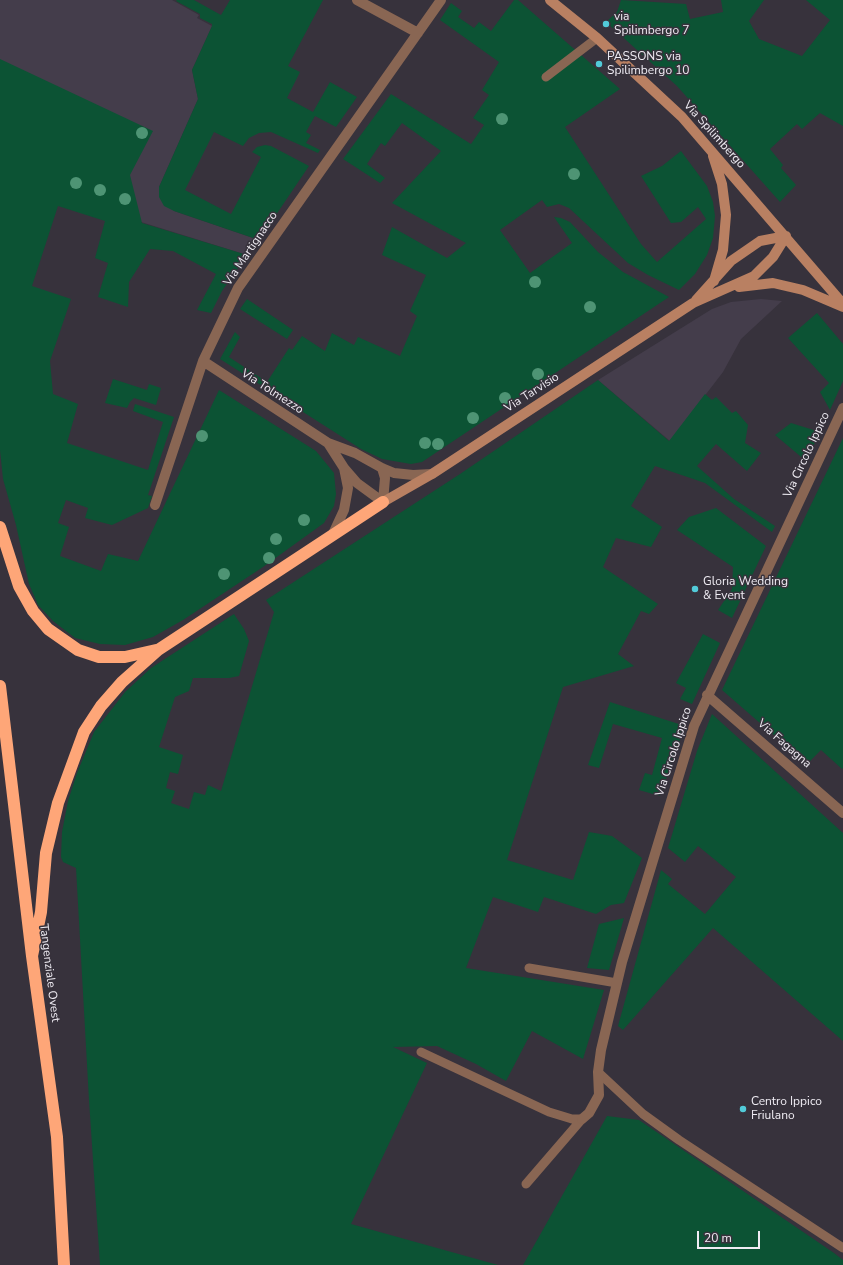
<!DOCTYPE html>
<html>
<head>
<meta charset="utf-8">
<style>
  body { margin:0 }
  #map { position:relative; width:843px; height:1265px; overflow:hidden; background:#37323c; font-family:"Nunito Sans",sans-serif }
  canvas { display:block }
  .scale { position:absolute; left:697px; top:1231px; width:63px; height:18px; box-sizing:border-box; border:2px solid #efecf3; border-top:0; padding-left:5px; font-size:12px; line-height:14px; white-space:nowrap; color:#efecf3; -webkit-text-stroke:3px #37323c; paint-order:stroke }
</style>
</head>
<body>
<div id="map">
<canvas width="843" height="1265"></canvas>
<div class="scale">20 m</div>
</div>
<script>
const context = document.querySelector('canvas').getContext('2d');
context.lineJoin = 'round';
function paint(path, color) { context.fillStyle = color; context.fill(path, 'evenodd'); }
const poly = rows => new Path2D(rows.map(r => 'M' + r).join(''));
function trace(path, color, width, dash) { context.strokeStyle = color; context.lineWidth = width; context.lineCap = dash ? 'butt' : 'round'; context.setLineDash(dash || []); context.stroke(path); }
function write(font, color, halo, rows, align = 'center') {
  context.font = font + ' "Nunito Sans",sans-serif'; context.lineWidth = 3; context.setLineDash([]); context.textBaseline = 'middle'; context.strokeStyle = halo; context.fillStyle = color; for (const [text, x, y, turn = 0] of rows) {
    context.save(); context.translate(x, y); context.rotate((+turn || 0) * Math.PI / 180); context.textAlign = isNaN(turn) ? turn : align; if (halo) context.strokeText(text, 0, 0); context.fillText(text, 0, 0); context.restore();
  }
}
paint(poly([
  [0,0,172,0,199,15,197,18,212,26,192,70,198,99,159,187,174,211,259,240,247,255,0,178],
  [761,299,782,301,741,339,723,372,670,441,598,380,712,309,731,302]
]), '#443d4b');
paint(poly([
  [177,0,194,0,221,15,230,0,323,0,288,66,300,72,287,98,313,112,330,82,357,97,336,127,315,116,306,132,311,135,306,143,320,150,318,153,271,132,259,133,249,138,243,146,214,132,185,190,231,214,261,157,252,152,257,147,265,145,271,146,309,166,259,240,174,211,164,206,159,197,159,187,198,99,192,70,212,26,212,24,200,18,200,14,176,1],
  [514,0,518,0,620,89,565,127,641,244,657,262,706,219,698,207,681,222,671,223,641,176,662,166,681,151,707,186,713,202,715,216,713,238,707,255,695,274,679,290,648,275,628,263,569,208,559,204,547,207,542,200,500,230,530,273,572,243,554,217,561,218,570,222,598,252,623,272,669,297,422,462,411,464,382,459,361,449,220,359,235,332,240,337,229,357,267,382,289,348,292,350,302,336,325,351,332,333,354,345,358,337,400,356,417,316,410,311,426,275,382,255,392,227,447,258,466,243,392,203,441,151,402,123,385,146,381,143,367,164,385,178,380,183,343,159,391,94,471,144,484,125,473,118,489,95,482,90,499,62,440,20,451,3,462,11,458,17,474,28,479,22,491,31],
  [621,0,686,4,690,19,723,12,721,0,764,0,749,21,759,39,802,56,830,20,806,0,843,0,843,126,820,113,802,129,797,124,770,149,783,165,781,168,796,185,780,202,677,86,606,22,617,12],
  [0,59,153,131,130,175,142,223,247,255,222,291,211,313,197,310,216,274,173,251,150,249,129,282,128,307,98,297,108,263,95,258,105,221,58,206,32,286,71,299,50,361,53,394,78,404,67,443,148,470,163,422,133,411,135,404,174,417,148,495,152,496,148,508,112,525,85,518,88,508,66,500,58,523,69,527,60,556,101,571,108,554,138,561,219,390,316,451,334,473,336,494,334,506,324,523,263,567,183,620,153,637,125,645,100,644,75,638,53,621,38,605,29,584,16,525,3,479,0,450],
  [247,299,293,330,287,339,240,309],
  [817,313,843,344,843,381,830,410,820,392,829,383,788,338],
  [113,379,147,390,149,384,161,388,156,405,134,398,130,402,127,408,105,403],
  [598,380,669,441,705,394,712,400,716,397,732,413,736,411,748,425,745,443,761,453,747,471,716,444,697,466,734,499,775,526,772,532,705,483,655,466,631,506,662,527,651,547,616,538,603,567,658,604,649,614,641,611,618,654,634,666,563,687,507,860,573,880,589,832,612,836,642,858,624,903,611,905,596,914,544,897,538,912,493,897,466,968,604,990,583,1059,532,1031,506,1081,476,1064,437,1046,393,1047,427,1063,351,1224,498,1265,100,1265,89,1100,76,868,63,862,61,857,62,832,68,801,77,773,94,732,125,692,151,668,234,614,244,629,249,641,239,676,229,678,193,678,189,691,175,697,159,747,183,755,178,774,170,772,166,788,175,791,171,803,189,809,194,792,205,795,208,785,221,791,274,612,266,600,460,474],
  [791,423,820,432,806,461,775,435],
  [843,438,843,768,842,769,821,750,807,764,722,690],
  [716,508,766,546,732,618,718,610,732,589,733,567,677,530,689,517],
  [703,634,720,643,692,704,680,699,686,688,676,683],
  [610,702,685,726,660,796,639,790,645,773,652,775,662,738,613,724,599,768,588,765],
  [712,714,843,833,843,1041,713,928,623,1030,618,1026,661,870,672,879,668,884,705,914,736,877,698,846,685,862,668,848,697,751],
  [624,918,609,970,587,968,599,924],
  [607,1116,639,1120,834,1253,843,1260,843,1265,523,1265]
]), '#0c5334');
trace(poly([
  [546,77,597,38],
  [529,968,617,983],
  [421,1052,549,1112,572,1119,582,1119],
  [598,1072,643,1114,679,1140,843,1248],
  [526,1184,582,1119]
]), '#896653', 9);
trace(poly([
  [357,0,418,33],
  [203,361,328,443,355,453,382,468,394,473,413,475,432,474],
  [328,443,344,468,357,483,383,502,385,478,382,468],
  [155,505,203,361,238,288,441,0],
  [332,536,344,510,348,488,344,468],
  [707,695,843,813],
  [582,1119,589,1113,599,1095,598,1072,601,1050,622,962,694,726,843,408]
]), '#896653', 10);
trace(poly([
  [550,0,597,38,682,117,843,304],
  [713,156,722,184,726,215,723,250,714,281],
  [739,287,773,283,803,290,843,307],
  [696,300,731,261,760,241,786,236],
  [383,502,432,474,693,303,754,276,773,257,786,236]
]), '#b98062', 10);
trace(poly([
  [0,527,19,586,33,611,48,629,78,650,99,657,125,657,156,650],
  [0,686,32,956,57,1137,64,1265],
  [32,956,41,912,46,853,58,803,84,732,101,706,122,682,158,650,383,502]
]), '#fea678', 12);
context.fillStyle = '#4e9474';
for (const [x, y] of [
  [502,119],
  [142,133],
  [574,174],
  [76,183],
  [100,190],
  [125,199],
  [535,282],
  [590,307],
  [538,374],
  [505,398],
  [473,418],
  [202,436],
  [425,443],
  [438,444],
  [304,520],
  [276,539],
  [269,558],
  [224,574]
]) { context.beginPath(); context.arc(x, y, 6, 0, 2 * Math.PI); context.fill(); }
for (const [x, y, r, color] of [
  [606,24,4,"#52cbd9"],
  [599,64,4,"#52cbd9"],
  [695,589,4,"#52cbd9"],
  [743,1109,4,"#52cbd9"]
]) { const dot = new Path2D(); dot.arc(x, y, r, 0, 2 * Math.PI); context.fillStyle = color; context.fill(dot); trace(dot, '#37323c', 1.5); }
write('12px', '#efecf3', '#37323c', [
  ["via",614,17],
  ["Spilimbergo 7",614,31],
  ["PASSONS via",607,57],
  ["Spilimbergo 10",607,71],
  ["Gloria Wedding",703,582],
  ["& Event",703,596],
  ["Centro Ippico",751,1102],
  ["Friulano",751,1116]
], 'left');
write('12px', '#efecf3', '#37323c', [
  ["Via Spilimbergo",714,135,48],
  ["Via Martignacco",251,249,-56],
  ["Via Tolmezzo",272,392,33],
  ["Via Tarvisio",532,393,-33],
  ["Via Circolo Ippico",807,455,-65],
  ["Via Fagagna",784,744,41],
  ["Via Circolo Ippico",674,752,-72],
  ["Tangenziale Ovest",49,973,83]
]);
</script>
</body>
</html>
